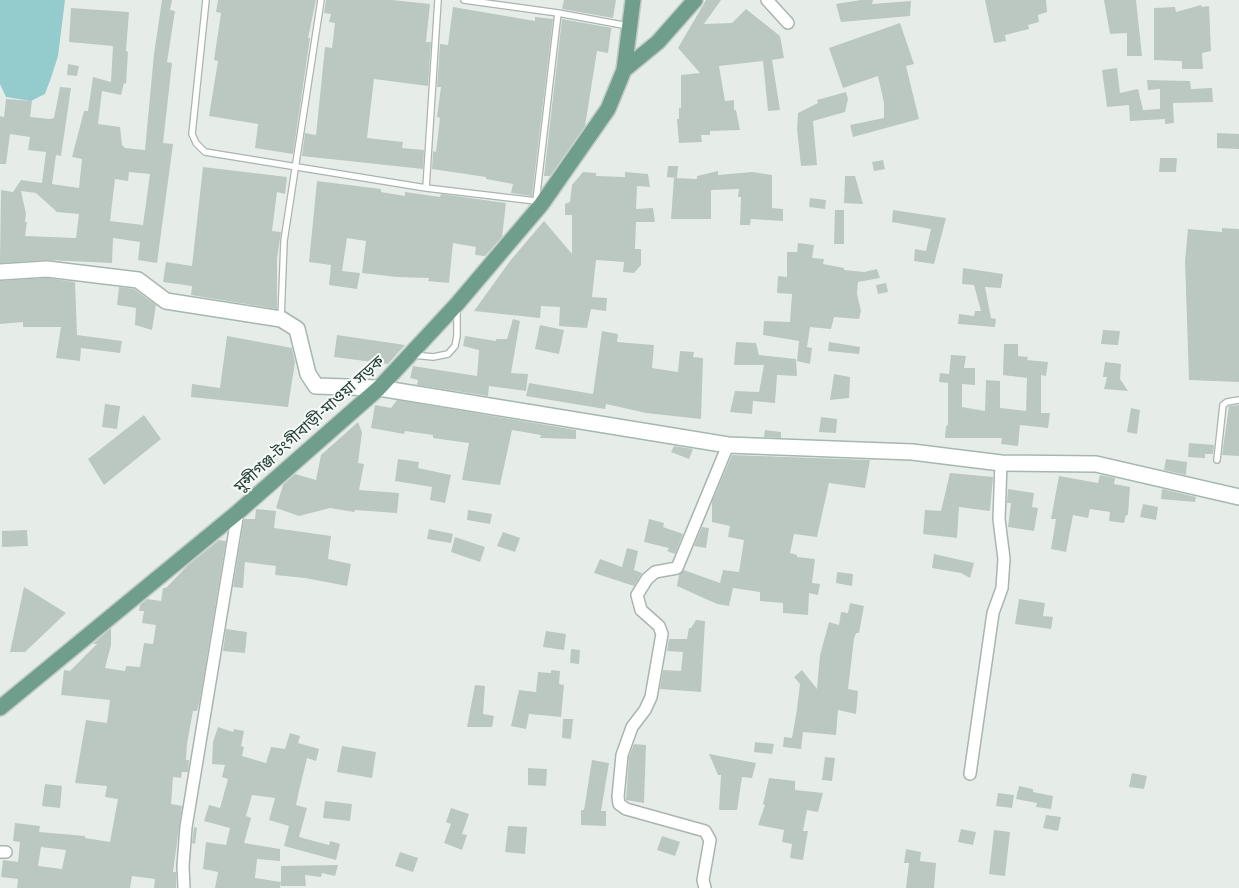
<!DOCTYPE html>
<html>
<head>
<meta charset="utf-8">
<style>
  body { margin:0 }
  canvas { display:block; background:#e6ede9 }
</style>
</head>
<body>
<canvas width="1239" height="888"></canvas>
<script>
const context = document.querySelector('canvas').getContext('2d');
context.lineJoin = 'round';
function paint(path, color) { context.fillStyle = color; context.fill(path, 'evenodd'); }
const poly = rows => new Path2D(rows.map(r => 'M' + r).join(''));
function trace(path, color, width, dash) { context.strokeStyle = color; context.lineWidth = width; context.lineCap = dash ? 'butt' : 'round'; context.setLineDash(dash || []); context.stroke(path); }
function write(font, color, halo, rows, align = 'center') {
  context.font = font + ' Ubuntu,"Noto Sans Bengali",sans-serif'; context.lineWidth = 4; context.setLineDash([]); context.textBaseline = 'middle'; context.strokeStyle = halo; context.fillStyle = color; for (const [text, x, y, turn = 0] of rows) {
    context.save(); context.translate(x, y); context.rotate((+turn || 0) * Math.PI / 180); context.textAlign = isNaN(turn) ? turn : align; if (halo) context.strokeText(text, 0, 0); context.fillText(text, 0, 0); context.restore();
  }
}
paint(poly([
  [0,0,65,0,58,56,52,75,45,94,31,101,6,97,0,84]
]), '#94cbcd');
paint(poly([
  [162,0,172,0,170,10,175,11,167,62,172,63,163,143,173,144,157,263,138,260,140,242,113,238,112,263,47,260,0,263,1,190,13,192,21,180,42,183,46,152,28,150,30,137,10,134,6,164,0,164,0,116,4,117,6,99,32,101,30,117,50,119,54,118,60,87,71,88,61,156,56,155,52,184,79,188,82,159,72,157,84,111,88,111,93,77,111,82,113,46,69,42,71,8,129,12,126,51,128,52,126,84,124,83,121,95,102,91,98,124,120,127,122,145,125,148,145,150,154,54],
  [129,172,150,174,143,225,110,221,115,179,128,181],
  [21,191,36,193,57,212,79,214,76,238,25,236,27,222,25,222,26,214],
  [218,0,316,0,308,38,310,38,293,154,255,148,258,124,209,116,218,61,214,60,221,13,216,12],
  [326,0,392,0,430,4,426,42,431,42,428,86,374,79,367,138,403,142,402,148,424,150,423,169,302,156,305,133,316,135,325,47,332,48,335,23,329,22,331,14,324,13],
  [564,0,616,0,613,18,562,9],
  [706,0,721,0,704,24,732,23,746,9,780,36,784,58,772,60,780,110,768,111,763,61,719,66,725,101,734,100,734,110,736,110,740,130,710,131,710,135,701,135,702,142,679,143,677,119,679,119,679,108,681,108,681,75,700,73,678,48],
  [861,0,873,0,872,4,911,1,910,16,841,22,836,4],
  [985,0,1046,0,1047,12,1038,15,1039,22,1028,25,1029,29,1005,35,1006,41,994,43],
  [1104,0,1136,0,1142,56,1127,56,1127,33,1110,34],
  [1201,5,1202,7,1209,6,1211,51,1202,53,1203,69,1182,69,1182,61,1154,60,1154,8,1175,7,1176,12],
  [453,7,535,21,535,17,553,19,532,196,511,193,513,184,486,179,486,177,432,169,433,151,436,152,440,118,437,117,441,87,437,87,440,44,448,45],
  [562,19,612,28,611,30,608,53,597,51,585,126,550,176,544,176],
  [900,23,914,64,906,66,919,119,853,137,850,125,884,118,884,103,878,76,843,88,829,48],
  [68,64,79,66,77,76,67,75],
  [1117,68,1120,93,1138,89,1143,110,1160,109,1160,89,1148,90,1147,80,1190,81,1191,89,1212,88,1213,102,1173,103,1174,123,1165,124,1165,119,1130,121,1129,105,1107,107,1102,70],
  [846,92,848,99,845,112,813,121,817,165,801,166,797,129,798,113,818,103,817,100],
  [1217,133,1239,134,1239,149,1217,148],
  [1160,158,1177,158,1176,172,1159,172],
  [883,160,885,169,874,171,872,162],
  [668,166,678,166,677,178,667,177],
  [203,167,287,177,285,194,277,192,272,231,281,232,277,258,277,309,191,295,192,286,163,282,166,262,192,266],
  [718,171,718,175,752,172,772,175,772,208,783,209,783,221,751,219,750,225,740,225,741,197,738,197,739,189,711,190,711,219,671,219,674,178,697,179,697,176],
  [583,172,596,173,596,176,625,177,625,172,648,174,650,187,637,186,636,209,653,208,655,222,636,222,635,249,641,249,641,265,634,273,623,272,624,262,596,260,592,297,607,298,606,311,591,309,587,328,559,326,560,307,541,306,540,318,474,311,510,261,544,221,572,254,572,215,565,215,565,204,570,202,572,185],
  [845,176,855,176,863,204,844,203],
  [317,181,381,189,381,192,405,196,405,192,440,197,441,194,506,203,502,237,485,256,475,255,476,247,453,243,449,283,428,281,429,278,397,277,362,273,366,241,347,238,342,271,360,273,357,289,329,285,331,265,309,262],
  [810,198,826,200,825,209,809,207],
  [835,210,844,210,844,244,834,244],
  [893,210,946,218,934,264,914,261,915,249,926,251,931,229,892,222],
  [1222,228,1239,229,1239,382,1189,380,1185,261,1188,229,1222,232],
  [798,243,814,245,812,258,824,259,823,264,844,268,844,270,864,272,877,269,880,278,858,282,857,294,861,311,859,319,834,317,831,329,810,327,807,347,812,348,810,364,797,361,799,341,763,335,764,321,790,322,792,294,777,293,778,276,787,277,787,252,797,252],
  [963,268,1003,274,1001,288,985,287,991,318,996,319,995,327,958,324,959,314,974,316,975,311,981,311,974,285,962,284],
  [47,278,75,282,77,335,122,341,120,353,81,348,80,361,56,358,61,327,23,327,23,322,0,324,0,281],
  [886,283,888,292,878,294,876,285],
  [119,287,134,289,156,305,152,330,135,325,136,308,117,305],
  [513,319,520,321,511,373,528,374,526,391,489,386,488,396,417,385,418,380,410,378,413,366,477,376,479,350,463,346,465,336,496,341,496,339,507,339],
  [540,325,564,330,559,354,535,349],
  [1103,330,1120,331,1118,345,1101,344],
  [602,331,618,334,617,342,654,345,652,368,678,372,680,351,694,352,693,357,703,358,701,419,646,413,606,404,605,409,526,396,529,383,593,394],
  [337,335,405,345,388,364,334,357],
  [227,336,292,348,295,362,288,407,191,397,192,384,220,388],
  [736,342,756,343,759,355,796,359,797,376,777,375,775,403,753,401,752,414,730,412,735,391,759,392,764,365,734,365],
  [829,342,860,347,859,354,828,351],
  [1004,344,1018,344,1018,356,1028,357,1027,360,1048,362,1046,376,1041,375,1041,413,1050,413,1048,428,1020,425,1018,446,1001,444,1002,438,945,438,946,426,948,425,948,383,939,382,940,373,949,374,951,355,966,356,964,368,975,368,975,385,962,384,962,407,985,411,986,380,1000,381,1000,408,1026,411,1027,378,1003,375],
  [1105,362,1121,364,1120,379,1128,391,1104,389,1107,377,1103,377],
  [834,374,850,377,849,398,830,400],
  [397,400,576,430,576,439,540,438,541,435,512,430,500,485,462,480,469,443,433,438,433,435,405,431,404,434,371,428,375,405,391,408],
  [105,404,120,406,117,429,102,427],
  [1239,405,1239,456,1222,455,1229,406],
  [1131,408,1140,410,1137,434,1127,432],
  [144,415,161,439,104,485,88,459],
  [821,417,837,419,836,433,819,432],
  [358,422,362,432,358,463,364,464,359,490,399,493,397,513,355,510,354,512,330,508,299,516,276,508,283,485,295,474,316,480,321,455],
  [765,430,781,432,781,438,764,437],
  [1189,443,1214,445,1213,454,1205,454,1205,458,1188,457],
  [674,446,693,449,689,459,671,452],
  [732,455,870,460,865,488,829,483,817,537,794,534,790,553,797,555,797,557,815,559,812,583,820,584,818,595,809,593,808,615,783,613,783,603,760,601,760,592,733,588,729,606,717,604,677,586,679,575,684,570,720,583,723,570,739,572,744,540,728,537,730,526,712,522,712,502],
  [398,459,419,462,418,468,451,475,445,503,430,500,432,487,395,481],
  [1166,459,1187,462,1186,475,1164,470],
  [950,473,993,477,990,511,959,507,957,538,923,534,925,510,941,511],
  [1100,475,1115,478,1114,484,1130,487,1128,515,1126,515,1124,523,1109,521,1110,512,1090,509,1088,518,1073,515,1066,552,1051,549,1056,519,1051,519,1059,476,1098,483],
  [1008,489,1034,493,1032,507,1038,508,1034,531,1008,527,1011,503,1007,503],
  [1162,489,1196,497,1195,502,1161,499],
  [1143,504,1158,507,1156,520,1140,517],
  [256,509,276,511,274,528,331,536,328,559,351,564,347,586,305,578,275,575,276,566,245,562,243,588,233,587,244,519,255,519],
  [468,510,492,514,490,524,467,520],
  [649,519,664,523,663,527,683,534,675,554,667,551,669,548,644,542],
  [702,527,709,528,706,548,694,546],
  [429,529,453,534,451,543,427,539],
  [27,530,28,546,2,547,2,531],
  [503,532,520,538,515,552,497,546],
  [455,537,485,547,480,562,451,552],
  [219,540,226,541,200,699,197,711,193,711,187,744,186,760,189,760,188,772,182,772,181,778,173,777,171,804,182,806,173,872,176,872,176,888,154,888,155,879,132,876,130,888,17,888,18,879,1,877,3,860,18,862,20,842,13,841,15,823,40,826,39,832,85,836,85,838,110,842,118,799,105,797,107,786,75,783,86,720,107,723,110,700,61,695,64,670,70,671,97,644,93,644,111,628,111,645,105,668,125,671,126,666,140,667,144,643,153,644,156,625,142,623,144,611,139,611,140,605,147,599,161,601,163,588,166,588,187,566],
  [41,847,66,850,62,869,38,866],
  [627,548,638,551,634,570,642,573,634,586,594,573,600,559,622,567],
  [934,554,974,563,970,578,961,573,932,568],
  [837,572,853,574,852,586,836,583],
  [24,587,66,613,25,652,10,652],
  [1019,599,1045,603,1043,616,1053,617,1051,629,1015,624],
  [850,603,864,606,859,633,856,633,854,639,848,689,858,691,856,714,838,710,836,735,803,732,801,749,783,747,784,737,792,738,797,709,800,684,794,677,802,670,817,689,820,655,829,622,839,625,841,612,848,613],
  [696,620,705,621,701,692,660,689,663,670,681,671,683,652,667,651,669,639,687,639,689,628,691,628],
  [226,629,247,632,245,653,223,651],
  [546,631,566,634,564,650,543,647],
  [571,649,580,650,579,664,570,663],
  [551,670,560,671,559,684,564,685,561,717,529,714,526,729,511,726,519,690,536,692,538,672,551,673],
  [475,685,485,686,483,714,494,716,492,727,467,727],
  [563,719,573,719,571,739,562,738],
  [218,727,233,732,234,729,244,731,241,746,244,747,242,756,266,763,271,747,285,749,290,733,300,736,298,743,319,749,316,761,307,758,299,791,296,805,307,808,299,837,329,845,330,841,340,844,336,860,284,846,289,826,269,820,275,798,252,795,246,816,251,818,244,843,280,849,280,861,257,859,255,878,281,882,280,888,215,888,218,872,203,869,206,842,226,845,230,828,204,821,209,805,220,808,228,779,222,777,225,765,212,764,213,742],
  [755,742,774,744,772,754,754,752],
  [634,744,646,745,644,803,626,800,629,757],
  [342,746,376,752,372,778,337,772],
  [709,754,756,763,752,778,742,777,737,810,719,810,721,775,718,775],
  [825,757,835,758,832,781,822,780],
  [592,760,609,763,601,811,606,811,606,826,581,825,581,810,584,810],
  [528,768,547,769,546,786,528,785],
  [1132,773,1147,776,1144,789,1129,787],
  [769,778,795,781,795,790,823,793,818,812,807,810,803,831,808,831,803,860,790,858,792,844,782,842,784,830,758,825,765,805,763,804],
  [45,784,62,786,60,808,42,806],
  [1019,786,1033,789,1033,792,1053,796,1051,809,1036,807,1037,803,1016,799],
  [998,793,1014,795,1012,808,996,806],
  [325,801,352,804,350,821,323,818],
  [451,808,469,814,462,834,467,835,462,850,444,843,451,824,446,822],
  [1046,815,1061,817,1058,831,1043,828],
  [508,826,527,827,525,854,505,852],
  [194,827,197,828,195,844,192,843],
  [961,829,976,832,973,845,958,842],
  [994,830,1010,832,1005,876,989,874],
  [662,836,680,842,675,856,657,850],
  [906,849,921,852,920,861,936,863,934,888,906,888,909,863,904,863],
  [400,852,418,858,413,872,395,866],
  [338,865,335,876,322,873,321,877,305,875,306,886,281,886,281,866]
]), '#bbc8c2');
const lane = poly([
  [206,0,192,134,196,143,205,152,426,188,536,201,539,204],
  [464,0,558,13,628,26],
  [426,188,438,0],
  [536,201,558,13],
  [281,319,284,241,321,0],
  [413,355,433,357,448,354,455,346,457,336,457,309],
  [1217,460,1223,405,1227,402,1239,400]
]);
const street = poly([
  [767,0,788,23],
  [970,774,993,613,1002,588,1004,559,999,519,1001,463],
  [0,852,6,852],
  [184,888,183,866,186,827,238,512],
  [705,888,703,880,710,840,705,831,626,809,619,804,618,797,622,755,632,727,645,710,651,697,662,634,659,626,641,610,637,595,647,579,655,572,677,568,728,445]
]);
const secondary = poly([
  [0,272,47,269,138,280,166,301,281,319,297,329,308,374,316,386,379,388,728,445,912,452,1001,463,1096,464,1239,497]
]);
const primary = poly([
  [624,70,658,42,695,0],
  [0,708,238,512,379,388,457,304,541,205,608,109,624,70,633,0]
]);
trace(lane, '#a9b5af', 8);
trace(street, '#a9b5af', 14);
trace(secondary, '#a5b8af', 18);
trace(primary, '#c2c9c6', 18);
trace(lane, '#fff', 5.5);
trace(street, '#fff', 11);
trace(secondary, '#fff', 15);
trace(primary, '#6f9f8c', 15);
write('16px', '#263e35', '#f6faf8', [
  ["মুন্সীগঞ্জ-টংগীবাড়ী-মাওয়া সড়ক",309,424,-42]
]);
</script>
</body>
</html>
